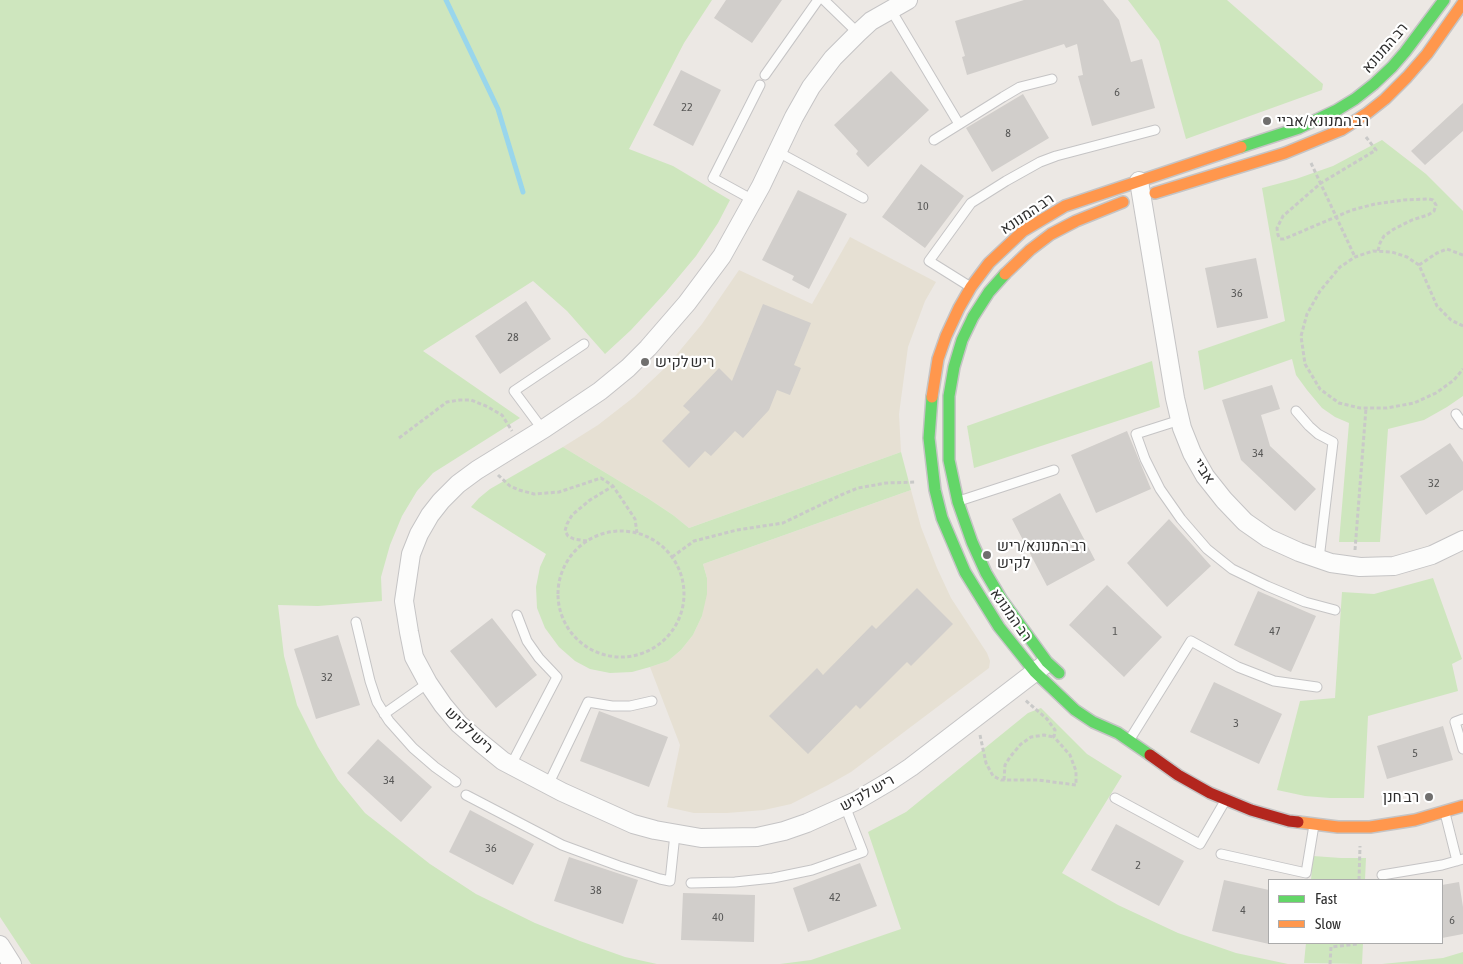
<!DOCTYPE html>
<html>
<head>
<meta charset="utf-8">
<style>
  body { margin:0 }
  #map { position:relative; width:1463px; height:964px; overflow:hidden; background:#ece8e4; font-family:"Asap Condensed",sans-serif }
  canvas { display:block }
  .legend { position:absolute; left:1268px; top:879px; width:175px; height:65px; box-sizing:border-box; background:#fff; border:1px solid #ababab; margin:0; padding:6px 9px; list-style:none; font-size:15px; color:#2e2e2e }
  .legend li { display:flex; align-items:center; gap:10px; height:25px }
  .legend b { width:25px; border:1px solid #ababab }
</style>
</head>
<body>
<div id="map">
<canvas width="1463" height="964"></canvas>
<ul class="legend">
<li><b style="height:6px;background:#63d668"></b>Fast</li>
<li><b style="height:6px;background:#ff974d"></b>Slow</li>
</ul>
</div>
<script>
const context = document.querySelector('canvas').getContext('2d');
context.lineJoin = 'round';
function paint(path, color) { context.fillStyle = color; context.fill(path, 'evenodd'); }
const poly = rows => new Path2D(rows.map(r => 'M' + r).join(''));
function trace(path, color, width, dash) { context.strokeStyle = color; context.lineWidth = width; context.lineCap = dash ? 'butt' : 'round'; context.setLineDash(dash || []); context.stroke(path); }
function write(font, color, halo, rows, align = 'center') {
  context.font = font + ' "Asap Condensed",Heebo,sans-serif'; context.lineWidth = 4.5; context.setLineDash([]); context.textBaseline = 'middle'; context.strokeStyle = halo; context.fillStyle = color; for (const [text, x, y, turn = 0] of rows) {
    context.save(); context.translate(x, y); context.rotate((+turn || 0) * Math.PI / 180); context.textAlign = isNaN(turn) ? turn : align; if (halo) context.strokeText(text, 0, 0); context.fillText(text, 0, 0); context.restore();
  }
}
paint(poly([
  [850,237,936,282,925,301,908,347,899,414,901,452,689,528,673,515,649,499,563,447,598,425,634,397,667,366,702,324,739,270,812,304],
  [911,490,921,527,937,568,951,598,987,653,990,661,989,668,851,772,828,785,791,804,764,810,727,813,694,813,667,807,680,745,650,667,668,661,681,650,693,635,702,616,707,578,703,564]
]), '#e6e0d3');
paint(poly([
  [0,0,712,0,684,43,629,149,673,166,730,200,718,223,696,256,666,292,631,330,605,354,567,311,533,281,423,351,520,418,433,473,417,491,402,516,390,545,381,577,382,601,318,606,278,605,284,656,297,705,318,747,338,780,365,813,430,864,476,894,535,923,580,941,625,957,657,964,31,964,0,917],
  [1128,0,1227,0,1323,84,1322,90,1186,139,1159,41],
  [1382,140,1426,174,1463,211,1463,396,1447,407,1424,420,1388,429,1380,542,1339,542,1349,423,1335,417,1322,408,1307,390,1296,375,1292,359,1204,390,1198,351,1285,321,1262,188,1296,179,1333,166],
  [1152,361,1160,407,974,468,967,426],
  [563,447,649,499,673,515,689,528,901,452,911,490,703,564,707,578,707,594,702,616,693,635,681,650,668,661,650,667,632,672,610,673,590,669,575,661,559,647,545,628,537,608,536,587,540,567,546,554,471,507,479,498,490,489],
  [1433,578,1462,659,1452,664,1458,691,1368,716,1364,798,1330,798,1305,796,1277,790,1300,701,1335,698,1342,592,1374,594],
  [1041,708,1087,754,1122,776,1062,873,1118,905,1178,933,1236,953,1288,964,780,964,811,960,901,929,868,832,906,812,1028,713],
  [1313,856,1341,858,1366,858,1365,880,1311,880],
  [1306,943,1363,943,1362,964,1304,963],
  [1463,952,1463,964,1382,964,1443,958]
]), '#cee6be');
trace(poly([
  [446,0,498,109,523,192]
]), '#99d6ec', 5);
paint(poly([
  [726,0,782,0,752,43,714,18],
  [1024,0,1103,0,1119,20,1131,62,1142,59,1155,108,1092,126,1078,76,1083,75,1077,44,1066,48,1064,44,967,75,962,57,965,56,955,21],
  [681,70,721,90,693,146,653,125],
  [891,71,929,110,868,167,856,154,858,151,834,125],
  [1023,94,1049,138,992,172,966,128],
  [1463,103,1463,131,1425,165,1411,151],
  [921,164,964,196,925,248,882,217],
  [798,190,847,214,809,289,792,280,794,276,762,260],
  [1256,258,1268,318,1217,328,1205,268],
  [526,301,551,339,500,374,475,336],
  [763,304,811,323,794,365,801,368,790,395,777,390,769,410,743,438,735,431,711,456,705,451,689,468,662,441,690,412,683,406,719,368,732,381],
  [1272,385,1280,409,1261,415,1270,446,1316,489,1295,511,1241,460,1222,400],
  [1127,431,1151,489,1096,513,1071,455],
  [1450,443,1463,462,1463,490,1426,515,1400,476],
  [1060,493,1095,560,1047,586,1012,519],
  [1169,519,1211,566,1167,607,1127,563],
  [1107,585,1162,637,1124,677,1069,625],
  [917,588,953,624,911,666,907,662,860,709,856,705,808,754,769,716,817,668,823,675,872,625,876,629],
  [1258,591,1316,616,1291,672,1234,645],
  [492,618,537,675,496,708,450,651],
  [338,635,360,705,316,719,294,649],
  [1214,682,1282,714,1259,764,1190,732],
  [599,711,668,737,649,787,580,761],
  [1443,726,1453,760,1387,779,1377,746],
  [378,739,432,787,401,822,347,773],
  [470,810,534,844,513,885,449,852],
  [1116,824,1184,861,1159,906,1091,870],
  [569,857,638,880,623,924,554,901],
  [860,863,877,906,808,932,793,888],
  [1224,880,1269,890,1269,944,1212,931],
  [1459,882,1463,907,1463,934,1442,938,1442,885],
  [683,893,755,895,754,942,681,940]
]), '#d1cecb');
const lane = poly([
  [824,0,858,33],
  [891,10,959,124],
  [765,75,818,0],
  [934,140,1003,97,1020,87,1052,79],
  [778,152,863,198],
  [753,200,713,178,760,85],
  [969,286,929,261,971,203,1006,181,1040,162,1056,156,1155,130],
  [1296,411,1309,426,1318,434,1333,442,1319,559],
  [1456,414,1463,424],
  [1180,420,1136,434,1145,459,1160,489,1181,519,1207,549,1232,569,1267,586,1305,602,1335,610],
  [543,430,514,391,584,344],
  [959,501,1054,470],
  [356,622,370,681,377,702,389,721,413,748,435,767,456,782],
  [384,714,428,683],
  [1463,719,1455,722,1463,749],
  [1130,739,1191,641,1238,667,1274,681,1317,687],
  [511,765,557,677,539,658,527,641,517,615],
  [548,785,588,702,612,706,630,706,652,701],
  [466,795,562,845,619,866,660,879,670,881,675,834],
  [1115,798,1200,844,1225,801],
  [1445,813,1457,861],
  [1221,854,1306,873,1314,825],
  [1382,875,1442,865,1463,859],
  [691,883,735,882,773,878,812,870,863,852,845,806]
]);
const street = poly([
  [908,0,871,21,858,33,833,58,811,87,794,117,761,186,722,256,687,303,648,348,628,368,600,391,545,428,477,470,458,484,441,501,430,515,419,534,411,554,404,601,409,632,414,657,428,683,443,705,459,724,481,743,503,761,562,792,633,824,655,830,701,838,757,837,784,831,807,823,856,801,890,781,911,767,1044,665],
  [1139,181,1175,398,1182,428,1192,453,1205,476,1224,500,1245,522,1268,538,1299,552,1331,563,1360,567,1394,566,1432,555,1463,540],
  [0,945,12,964]
]);
const fast = poly([
  [1241,147,1299,128,1337,110,1355,99,1374,84,1392,67,1405,52,1444,0],
  [1005,274,989,292,973,317,962,340,954,367,949,396,949,460,958,502,972,542,986,573,1002,600,1047,662,1059,673],
  [932,397,929,438,935,490,942,518,965,572,999,627,1035,672,1075,710,1093,722,1118,733,1150,755]
]);
const slow = poly([
  [1155,193,1285,153,1341,130,1366,114,1385,99,1407,77,1427,54,1463,3],
  [1005,274,1030,250,1051,234,1076,221,1123,202],
  [932,397,938,359,946,336,959,308,971,287,989,263,1023,231,1065,206,1241,147],
  [1298,822,1338,827,1370,827,1415,820,1463,806]
]);
const jam = poly([
  [1150,755,1178,775,1210,793,1251,810,1289,821,1298,822]
]);
trace(lane, '#c5c4c5', 11);
trace(street, '#c5c4c5', 20);
trace(fast, '#c5c4c5', 14);
trace(slow, '#c5c4c5', 14);
trace(jam, '#c5c4c5', 14);
trace(poly([
  [1366,137,1376,150,1321,183,1283,216,1277,228,1278,235,1280,239,1284,239,1352,210,1375,204,1404,200,1429,199,1433,200,1436,205,1434,211,1428,215,1412,220,1394,229,1384,236,1380,243,1378,251],
  [1311,163,1355,257],
  [1419,265,1437,253,1447,249,1463,255],
  [1463,326,1451,320,1437,306,1419,265,1407,257,1392,252,1373,251,1355,257,1340,267,1320,291,1307,314,1301,336,1305,364,1320,389,1339,403,1360,408,1387,408,1414,403,1436,393,1454,380,1463,369],
  [399,438,447,402,460,400,471,400,486,406,502,415,512,431],
  [498,475,510,486,519,490,534,494,559,492,601,478,613,486,635,519,637,533],
  '558 594a63 63 0 1 1 126 0a63 63 0 1 1-126 0Z',
  [587,541,574,539,568,536,565,531,567,524,572,515,590,500,613,486],
  [1355,550,1366,408],
  [672,557,694,541,737,530,783,523,841,495,858,488,886,483,916,482],
  [980,735,986,763,993,776,1001,780,1038,780,1076,785,1076,771,1070,755,1054,737,1055,730,1047,719,1024,699],
  [1004,780,1005,765,1010,757,1021,744,1031,737,1044,735,1054,737],
  [1359,880,1360,846],
  [1330,964,1331,947,1357,944,1357,943]
]), '#c9c9c8', 3, [4, 2.5]);
trace(lane, '#fcfcfb', 9);
trace(street, '#fcfcfb', 18);
trace(fast, '#63d668', 11);
trace(slow, '#ff974d', 11);
trace(jam, '#b3261e', 11);
for (const [x, y, r, color] of [
  [1267,121,5,"#706f6e"],
  [645,362,5,"#706f6e"],
  [987,555,5,"#706f6e"],
  [1429,797,5,"#706f6e"]
]) { const dot = new Path2D(); dot.arc(x, y, r, 0, 2 * Math.PI); context.fillStyle = color; context.fill(dot); trace(dot, '#fff', 2); }
write('12px', '#585857', null, [
  ["6",1117,92],
  ["22",687,107],
  ["8",1008,133],
  ["10",923,206],
  ["36",1237,293],
  ["28",513,337],
  ["34",1258,453],
  ["32",1434,483],
  ["1",1115,631],
  ["47",1275,631],
  ["32",327,677],
  ["3",1236,723],
  ["5",1415,753],
  ["34",389,780],
  ["36",491,848],
  ["2",1138,865],
  ["38",596,890],
  ["42",835,897],
  ["4",1243,910],
  ["40",718,917],
  ["6",1452,920]
]);
write('15px', '#2e2e2e', '#fff', [
  ["רב המנונא",1385,48,-49],
  ["רב המנונא",1027,214,-34],
  ["אביי",1204,471,57],
  ["רב המנונא",1011,615,55],
  ["ריש לקיש",469,730,43],
  ["ריש לקיש",867,793,-29]
]);
write('15px', '#2e2e2e', '#fff', [
  ["רב המנונא/אביי",1277,121],
  ["ריש לקיש",655,362],
  ["רב המנונא/ריש",997,546],
  ["לקיש",997,563],
  ["רב חנן",1419,797,"right"]
], 'left');
</script>
</body>
</html>
